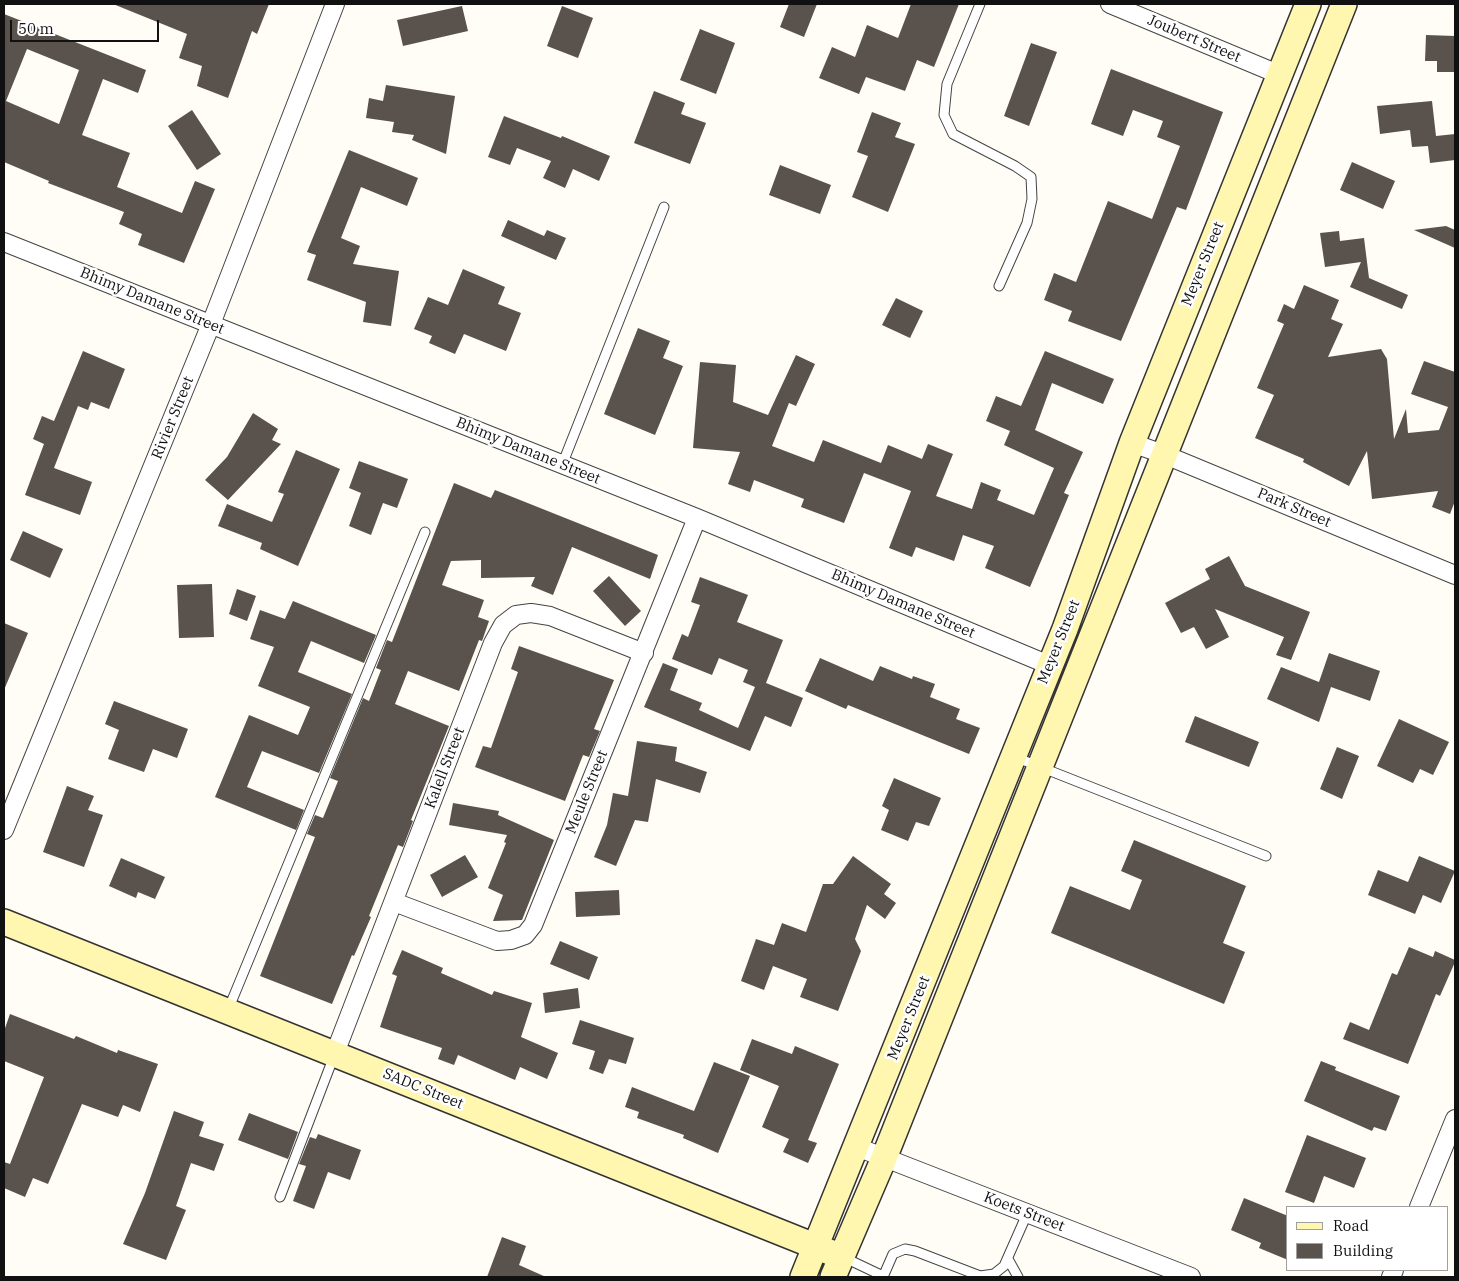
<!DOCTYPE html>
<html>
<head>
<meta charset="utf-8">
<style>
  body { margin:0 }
  #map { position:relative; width:1459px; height:1281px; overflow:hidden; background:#fffdf5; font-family:"IBM Plex Serif",serif }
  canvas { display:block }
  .frame { position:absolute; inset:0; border:5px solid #111; pointer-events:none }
  .legend { position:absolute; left:1286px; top:1206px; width:162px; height:65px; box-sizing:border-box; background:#fff; border:1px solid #a0a0a0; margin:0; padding:6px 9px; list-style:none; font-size:15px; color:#111 }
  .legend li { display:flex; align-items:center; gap:10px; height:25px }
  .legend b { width:25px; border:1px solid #a0a0a0 }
  .scale { position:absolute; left:10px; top:20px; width:149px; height:22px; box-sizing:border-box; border:2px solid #111; border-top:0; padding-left:6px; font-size:15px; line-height:18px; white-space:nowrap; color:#111; -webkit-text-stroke:4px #fff; paint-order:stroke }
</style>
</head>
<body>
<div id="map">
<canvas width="1459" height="1281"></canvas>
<div class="frame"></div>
<ul class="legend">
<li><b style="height:6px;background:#fff6b0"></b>Road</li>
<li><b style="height:14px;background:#5a524d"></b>Building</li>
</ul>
<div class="scale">50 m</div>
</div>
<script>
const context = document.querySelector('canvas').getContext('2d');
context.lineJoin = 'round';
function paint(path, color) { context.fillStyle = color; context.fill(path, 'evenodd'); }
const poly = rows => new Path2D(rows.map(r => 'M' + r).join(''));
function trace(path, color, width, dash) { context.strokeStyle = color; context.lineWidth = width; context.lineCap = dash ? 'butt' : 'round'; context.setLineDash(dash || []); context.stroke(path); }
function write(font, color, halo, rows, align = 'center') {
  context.font = font + ' "IBM Plex Serif",serif'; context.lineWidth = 5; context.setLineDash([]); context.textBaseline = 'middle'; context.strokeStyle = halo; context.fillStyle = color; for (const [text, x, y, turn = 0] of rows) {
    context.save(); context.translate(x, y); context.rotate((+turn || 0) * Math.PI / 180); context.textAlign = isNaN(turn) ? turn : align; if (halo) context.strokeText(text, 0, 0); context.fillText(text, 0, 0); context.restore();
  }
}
paint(poly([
  [113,4,269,4,257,34,252,31,228,98,197,86,202,66,179,58,187,34],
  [789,4,817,4,804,37,780,27],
  [911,4,959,4,934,67,917,60,905,91,866,77,859,94,819,78,832,47,855,57,867,25,898,38],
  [462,6,468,31,403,46,397,20],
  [562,6,593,18,578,58,547,46],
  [4,14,146,70,138,93,103,79,82,135,130,153,117,187,182,213,195,181,215,189,184,263,138,245,142,234,119,224,124,212,48,183,49,181,4,162],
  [27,49,79,70,59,124,6,101],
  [700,29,735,43,716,94,680,80],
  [1426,35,1455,36,1455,72,1437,72,1437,61,1425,61],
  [1031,43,1057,52,1029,126,1004,116],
  [1111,69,1223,112,1186,210,1177,207,1121,341,1068,321,1072,311,1044,300,1054,273,1076,282,1108,201,1152,219,1180,146,1157,137,1163,121,1133,110,1123,136,1091,124],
  [386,85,455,96,446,154,412,140,414,135,392,132,394,122,366,118,369,98,383,101],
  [654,91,685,103,681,114,706,123,690,164,634,143],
  [1432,101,1436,136,1455,134,1455,160,1430,163,1428,146,1412,147,1410,130,1380,134,1377,106],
  [192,110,221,154,197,170,168,126],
  [872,112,901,123,895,137,915,144,888,212,852,197,868,156,857,152],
  [504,116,561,138,562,136,610,156,599,181,573,169,565,188,543,178,551,161,517,148,510,165,488,157],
  [349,150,418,178,407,206,361,187,341,238,360,246,353,264,399,271,391,326,363,322,366,302,307,280,316,255,307,252],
  [1352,162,1395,181,1383,209,1340,190],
  [780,165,831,185,820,214,769,195],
  [508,220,544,236,547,230,566,238,556,260,501,236],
  [1446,226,1455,230,1455,248,1414,230],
  [1339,231,1340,241,1364,238,1369,278,1408,295,1402,309,1350,287,1361,262,1325,267,1320,233],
  [463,269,505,287,498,304,521,313,506,351,464,334,455,354,429,343,432,336,414,329,428,297,448,305],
  [1304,285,1339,300,1331,319,1343,324,1328,357,1381,349,1387,359,1394,439,1406,409,1408,433,1439,430,1448,407,1411,394,1424,361,1455,372,1455,501,1450,514,1432,507,1438,491,1372,499,1367,451,1349,486,1303,462,1304,459,1255,438,1274,395,1257,388,1284,324,1277,321,1284,304,1294,309],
  [896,298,923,311,910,338,882,325],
  [638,328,670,341,663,358,683,366,655,435,604,414],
  [83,351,125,369,109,409,91,402,88,410,78,406,54,468,92,482,80,515,25,495,44,444,33,439,42,416,54,421],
  [1045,351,1114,379,1103,404,1052,383,1035,430,1083,452,1064,493,1069,495,1030,587,985,568,994,546,963,535,954,561,916,547,912,557,889,548,911,491,864,473,844,523,801,507,804,499,754,480,750,492,728,484,740,452,693,448,700,362,736,365,733,402,768,415,796,355,815,364,796,406,789,403,772,446,814,462,823,440,881,463,888,445,922,459,928,444,953,454,936,496,972,509,981,482,1001,490,997,500,1034,515,1054,468,1004,445,1010,431,986,421,996,396,1021,406],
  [253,413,278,429,272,440,281,444,228,500,205,480,227,457],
  [296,450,340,469,298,566,260,549,262,543,218,526,227,504,272,522,284,494,278,492],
  [359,461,408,479,397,508,383,503,371,535,349,526,361,493,349,488],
  [454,483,491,498,495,490,658,555,650,579,572,547,553,595,531,586,535,577,481,578,481,560,451,561,442,585,484,600,478,617,489,621,482,641,479,640,459,691,408,671,395,704,449,726,411,820,413,821,403,847,398,845,369,916,371,917,354,956,352,955,332,1004,260,976,315,837,307,834,315,815,323,818,338,781,330,778,363,698,369,701,381,670,376,668,387,640,392,642],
  [23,531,63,549,50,578,10,560],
  [1229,556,1245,586,1310,612,1291,660,1276,655,1284,637,1215,609,1229,637,1206,649,1194,627,1181,633,1165,603,1210,579,1205,569],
  [609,576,641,611,625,626,593,591],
  [700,577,748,595,737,622,783,640,766,683,803,698,791,727,765,716,750,751,644,707,663,663,678,669,670,690,702,703,699,710,738,728,755,687,743,682,748,670,719,658,712,675,672,659,682,634,688,637,700,605,691,602],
  [212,584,214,637,179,638,177,585],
  [237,589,256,596,247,621,229,614],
  [293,601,376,635,364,663,311,641,298,672,352,694,319,773,262,751,247,787,304,810,296,830,215,797,249,715,298,735,310,707,258,686,274,647,250,639,260,610,285,619],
  [4,623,28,633,4,690],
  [519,646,614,680,594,729,600,731,589,757,583,755,565,801,475,767,483,746,491,748,518,672,511,669],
  [1329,653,1380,671,1370,701,1331,687,1319,722,1267,699,1281,667,1319,682],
  [820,658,873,681,880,666,912,679,913,676,935,684,930,697,960,709,956,719,980,728,969,754,848,705,846,709,805,691],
  [114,701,188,729,177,758,153,749,144,772,108,759,119,730,105,724],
  [1195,716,1259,742,1249,767,1185,742],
  [1399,719,1449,742,1433,775,1420,769,1413,783,1377,766],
  [637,741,677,747,675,761,707,772,700,793,656,779,648,822,635,820,616,866,594,857,607,825,613,793,628,796],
  [1337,747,1359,756,1342,799,1320,789],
  [894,778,941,798,929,826,916,822,908,841,881,830,889,810,882,806],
  [67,786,94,796,88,810,103,815,84,867,43,852],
  [453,803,499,811,498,815,554,840,522,920,493,921,503,895,488,888,506,843,504,842,507,835,449,825],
  [1134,840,1246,886,1223,943,1245,952,1224,1004,1051,933,1070,886,1130,910,1142,880,1121,871],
  [465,855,478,877,442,897,430,875],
  [853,856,891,884,884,894,896,903,885,919,867,905,855,939,861,951,838,1011,800,997,807,979,773,966,764,990,741,981,756,939,774,945,782,923,806,932,823,884,833,884],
  [1419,856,1455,871,1441,903,1423,895,1415,914,1368,895,1378,870,1408,882],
  [121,858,165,877,155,899,138,892,136,898,109,886],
  [619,890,620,915,576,917,575,892],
  [560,941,598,957,589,980,550,964],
  [1409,947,1433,957,1435,951,1455,960,1455,962,1440,996,1436,994,1408,1064,1343,1039,1350,1022,1369,1030,1392,973,1397,975],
  [402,950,443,968,441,973,492,995,494,991,532,1003,521,1037,558,1053,547,1079,520,1067,515,1080,458,1055,454,1065,438,1059,442,1048,380,1027,397,976,392,974],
  [578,988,580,1008,545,1013,543,993],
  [10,1014,74,1039,76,1036,117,1053,118,1050,158,1064,140,1112,123,1105,118,1117,82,1104,48,1184,33,1178,25,1197,4,1188,4,1162,10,1164,44,1077,4,1061,4,1031],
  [580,1020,634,1038,626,1064,609,1059,603,1074,589,1069,595,1051,572,1044],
  [752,1039,792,1054,795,1046,839,1064,808,1140,817,1143,808,1163,783,1152,789,1139,762,1127,779,1086,740,1070],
  [1321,1061,1336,1067,1335,1070,1400,1096,1386,1131,1374,1127,1372,1131,1304,1101],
  [714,1062,750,1076,718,1153,683,1138,684,1135,637,1118,639,1112,625,1107,632,1087,694,1111],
  [174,1111,204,1122,199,1136,224,1144,214,1171,191,1163,176,1206,186,1210,166,1260,123,1244,145,1193],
  [249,1113,298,1132,288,1159,238,1140],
  [318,1134,361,1150,350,1180,328,1172,314,1209,293,1201,306,1166,299,1164,310,1137,316,1139],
  [1307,1135,1366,1158,1354,1188,1324,1176,1314,1203,1285,1192],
  [1244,1198,1288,1216,1288,1260,1259,1248,1261,1243,1231,1230],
  [502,1237,526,1246,519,1265,546,1277,487,1277]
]), '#5a524d');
const lane = poly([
  [980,4,947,84,944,115,953,134,1015,166,1031,177,1032,199,1027,223,999,286],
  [562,465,664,207],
  [1015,757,1266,856],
  [228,1010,425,532],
  [280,1197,334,1056],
  [843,1257,883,1276],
  [1008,1259,1018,1277],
  [883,1277,893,1254,905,1249,915,1251,980,1276,994,1274,1004,1266,1027,1214]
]);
const street = poly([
  [1110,4,1278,74],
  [4,242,697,518,1049,665],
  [1132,443,1163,454,1455,575],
  [4,830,211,324,335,4],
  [394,902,497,941,511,940,525,935,533,925,697,518],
  [335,1053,493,643,503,625,516,615,531,613,550,616,644,653],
  [857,1147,1191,1277],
  [1419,1207,1455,1119],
  [1391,1277,1394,1270]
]);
const secondary = poly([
  [4,922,832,1253],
  [803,1277,1065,629,1132,443,1308,4],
  [833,1277,884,1158,1344,4]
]);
trace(lane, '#444', 11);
trace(street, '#444', 20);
trace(secondary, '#333', 28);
trace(lane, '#fff', 9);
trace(street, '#fff', 18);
trace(secondary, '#fff6b0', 25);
write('15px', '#111', '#fff', [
  ["Joubert Street",1194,39,23],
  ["Meyer Street",1203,264,-68],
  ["Bhimy Damane Street",152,301,22],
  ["Rivier Street",173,418,-68],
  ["Bhimy Damane Street",528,451,22],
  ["Park Street",1294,508,23],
  ["Bhimy Damane Street",903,604,23],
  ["Meyer Street",1059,642,-68],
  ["Kalell Street",445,768,-69],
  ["Meule Street",587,792,-68],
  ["Meyer Street",909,1018,-68],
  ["SADC Street",423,1089,22],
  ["Koets Street",1024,1212,21]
]);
</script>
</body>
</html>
